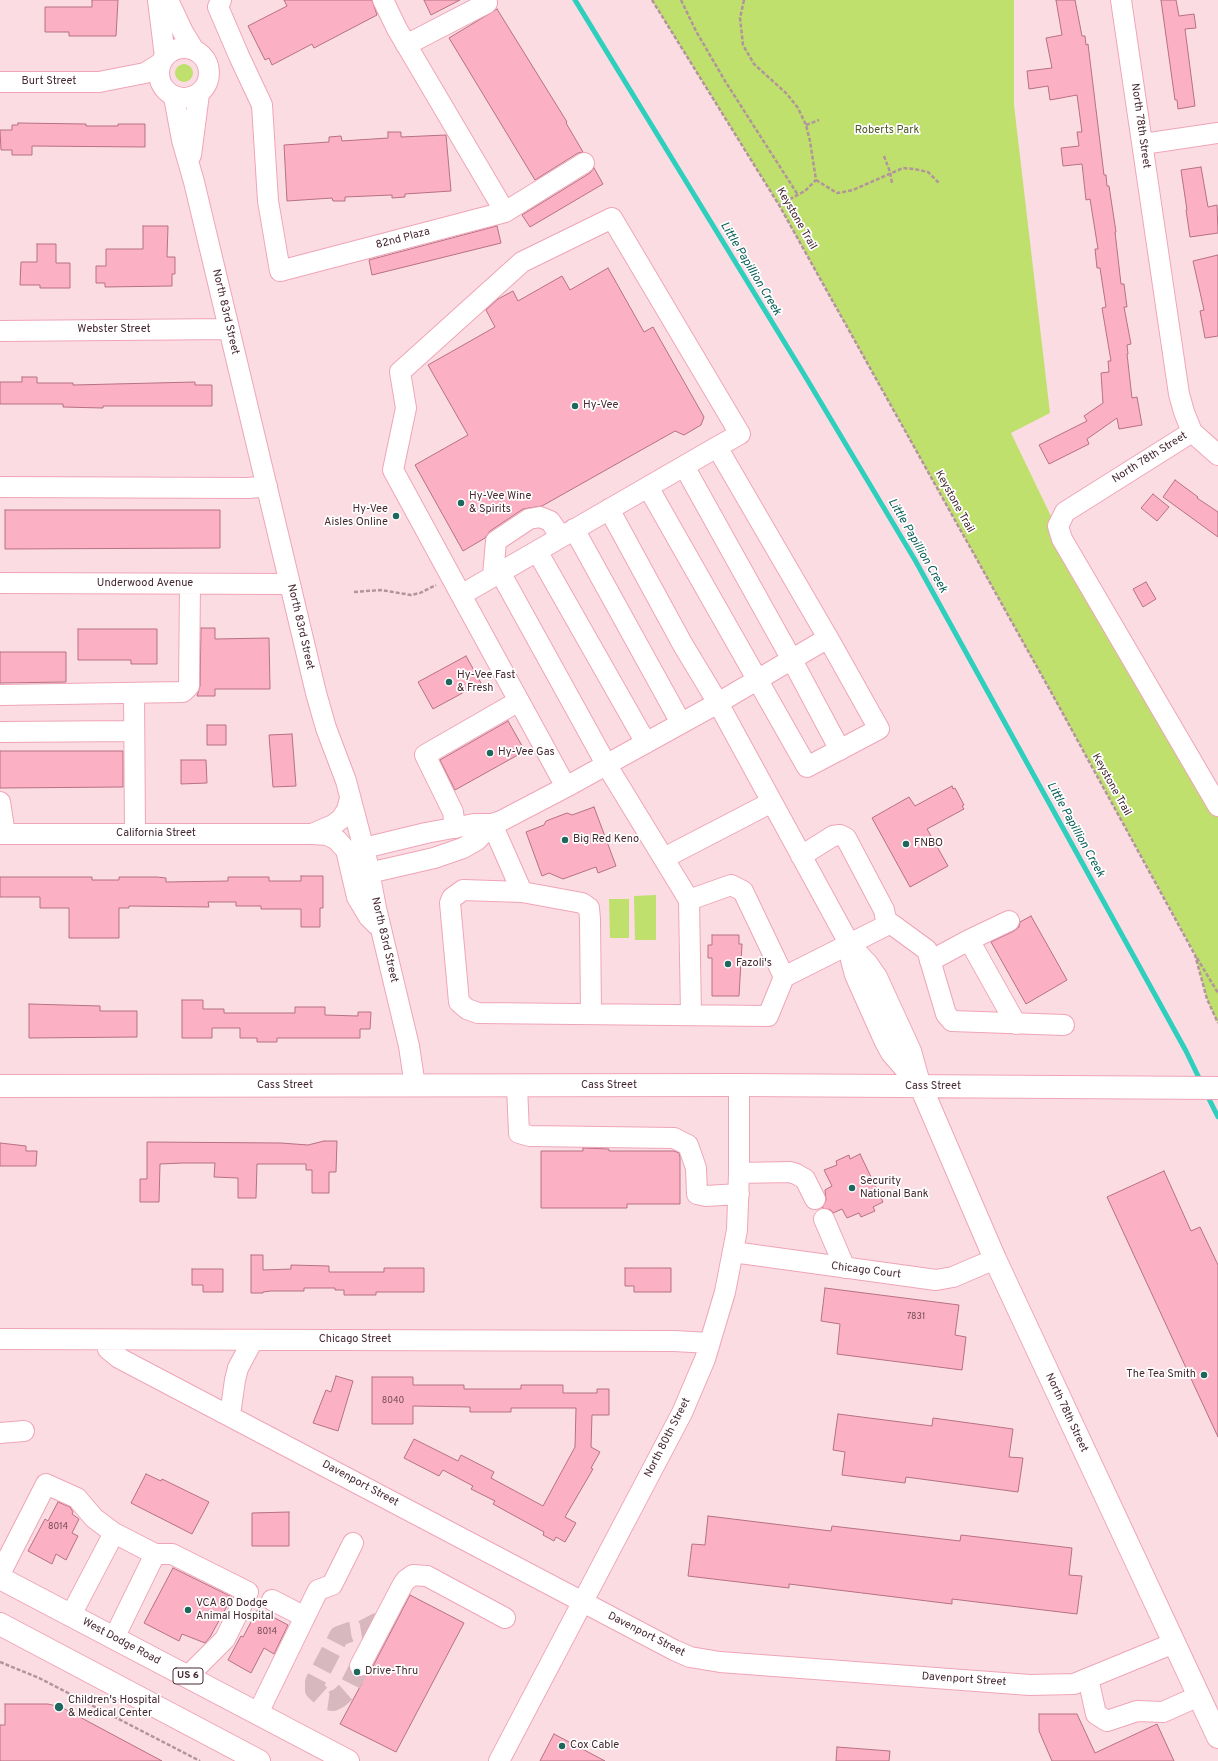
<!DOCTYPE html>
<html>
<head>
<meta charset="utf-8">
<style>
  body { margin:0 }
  canvas { display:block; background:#fcdce3 }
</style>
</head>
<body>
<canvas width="1218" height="1761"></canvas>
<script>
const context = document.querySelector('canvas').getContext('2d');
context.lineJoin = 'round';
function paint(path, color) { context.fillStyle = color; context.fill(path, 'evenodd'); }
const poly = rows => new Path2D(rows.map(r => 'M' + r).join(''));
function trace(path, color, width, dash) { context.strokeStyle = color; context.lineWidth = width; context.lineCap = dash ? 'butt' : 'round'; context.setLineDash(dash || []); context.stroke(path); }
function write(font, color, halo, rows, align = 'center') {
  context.font = font + ' Overpass,sans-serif'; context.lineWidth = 3.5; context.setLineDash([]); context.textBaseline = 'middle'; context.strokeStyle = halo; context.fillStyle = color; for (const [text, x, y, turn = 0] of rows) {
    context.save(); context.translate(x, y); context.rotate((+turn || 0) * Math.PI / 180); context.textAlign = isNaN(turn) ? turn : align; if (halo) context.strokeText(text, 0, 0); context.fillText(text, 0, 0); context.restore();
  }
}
paint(poly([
  [652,0,1014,0,1014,105,1050,413,1011,433,1062,539,1218,806,1218,1023,1207,999,1195,954,1056,701,779,205],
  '175 73a9 9 0 1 1 18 0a9 9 0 1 1-18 0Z',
  [656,895,656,940,635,940,634,896],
  [609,899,629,899,629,938,610,938]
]), '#bfe06d');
trace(poly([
  [575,0,802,371,915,560,1186,1051,1201,1082],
  [1206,1093,1218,1117]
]), '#2ecfbc', 5);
const building = poly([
  [92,0,118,0,116,36,69,36,69,32,45,32,45,7,92,7,92,0],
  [284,0,372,0,377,15,314,48,312,44,272,65,269,58,265,60,248,26,287,6,284,0],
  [424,0,460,0,431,15,424,0],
  [1056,0,1075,0,1082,36,1085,36,1086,45,1088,44,1104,175,1106,175,1107,186,1109,186,1116,232,1115,232,1121,284,1124,284,1127,307,1124,307,1131,344,1127,345,1128,354,1127,354,1132,398,1137,397,1142,425,1119,429,1117,418,1087,439,1089,444,1049,464,1039,445,1087,421,1084,416,1103,403,1101,373,1109,372,1108,361,1111,361,1102,308,1106,307,1100,268,1097,268,1095,249,1098,249,1090,199,1086,200,1082,164,1063,166,1061,148,1079,146,1077,132,1082,132,1077,95,1050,100,1048,86,1029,89,1027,71,1052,68,1046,38,1062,35,1056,0],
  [1161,0,1176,0,1179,16,1194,14,1196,28,1185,29,1195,106,1178,109,1177,100,1175,100,1161,0],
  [497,9,567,122,566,123,583,152,578,153,535,180,449,38,497,9],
  [18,123,86,124,86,126,118,126,118,124,145,124,145,147,32,146,32,155,12,155,12,150,1,150,0,130,12,130,12,125,18,125,18,123],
  [388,132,401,132,401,137,446,135,451,191,405,194,405,197,392,198,392,195,345,197,345,201,333,201,332,198,287,201,284,145,329,142,329,137,341,136,342,141,388,138,388,132],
  [1201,167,1208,207,1217,205,1218,233,1190,237,1186,210,1187,210,1181,170,1201,167],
  [594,168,603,184,530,227,522,215,590,173,594,168],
  [143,226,168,226,167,257,175,257,175,274,172,274,172,286,105,287,105,283,96,283,96,266,106,266,106,249,143,249,143,226],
  [497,226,501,243,372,275,369,260,497,226],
  [37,244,56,244,56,263,70,263,70,288,40,288,40,285,20,285,21,262,37,262,37,244],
  [1218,255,1218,336,1205,338,1200,311,1204,310,1193,261,1218,255],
  [608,268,644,332,653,327,704,417,701,425,684,435,675,431,542,506,523,509,490,531,485,538,463,551,415,465,468,435,428,365,495,327,486,310,498,299,513,291,518,301,562,276,570,290,608,268],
  [22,377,37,377,37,383,73,383,73,385,195,382,195,385,212,385,212,406,103,406,103,408,63,407,63,404,0,404,0,382,22,382,22,377],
  [1175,480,1198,497,1197,498,1218,512,1218,537,1163,497,1175,480],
  [1153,494,1169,507,1157,521,1141,508,1153,494],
  [5,510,220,510,220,548,5,549,5,510],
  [1146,582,1156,599,1143,607,1133,589,1146,582],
  [201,628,215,628,215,639,269,638,270,689,215,689,215,696,197,696,200,686,201,628],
  [78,629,157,629,157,664,131,664,131,660,78,660,78,629],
  [0,652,66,652,66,682,0,683,0,652],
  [466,656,481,683,433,709,418,682,466,656],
  [508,721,525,751,455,790,440,760,508,721],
  [207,725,226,725,226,745,207,745,207,725],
  [292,734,296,786,273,787,269,735,292,734],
  [0,751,123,751,123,787,0,788,0,751],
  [181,760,206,760,207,783,181,784,181,760],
  [952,786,953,789,955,788,964,805,962,806,964,809,927,829,948,866,910,887,872,818,909,797,915,806,952,786],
  [594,807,616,866,598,873,596,867,563,879,549,873,542,876,526,832,544,825,546,821,567,813,572,815,594,807],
  [301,876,323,876,323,908,320,908,320,927,301,927,301,909,261,909,261,906,236,906,236,902,208,902,209,907,129,906,129,908,119,908,119,938,69,938,69,908,40,908,40,897,0,897,0,877,92,877,92,880,119,880,119,877,157,877,166,878,166,882,228,881,228,877,269,877,269,881,301,881,301,876],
  [1031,916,1067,980,1026,1004,991,942,1014,931,1019,927,1020,922,1031,916],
  [712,935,739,935,739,944,742,944,739,996,712,996,712,958,708,958,708,945,712,945,712,935],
  [182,1000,203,1000,203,1009,224,1009,224,1013,295,1013,295,1007,325,1007,325,1015,358,1016,358,1012,371,1012,370,1029,360,1029,360,1038,277,1038,277,1042,257,1042,257,1038,240,1038,240,1028,212,1028,212,1038,182,1038,182,1000],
  [29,1004,100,1006,100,1011,137,1011,137,1037,29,1038,29,1004],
  [324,1141,337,1141,336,1172,329,1172,329,1193,312,1193,312,1170,306,1170,306,1164,257,1164,256,1198,238,1198,238,1178,214,1177,215,1163,183,1163,160,1164,159,1202,140,1202,140,1179,147,1179,147,1142,281,1143,308,1145,324,1141],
  [0,1143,26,1146,26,1151,37,1151,36,1166,0,1166,0,1143],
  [583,1148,609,1149,609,1151,674,1151,679,1153,680,1157,680,1204,627,1204,627,1208,541,1208,541,1151,583,1151,583,1148],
  [860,1154,883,1202,873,1207,875,1211,861,1217,859,1213,847,1218,842,1209,833,1213,831,1210,822,1208,826,1200,825,1190,832,1186,824,1170,837,1165,836,1161,849,1155,850,1159,860,1154],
  [1164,1171,1191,1231,1200,1227,1218,1265,1218,1437,1107,1197,1164,1171],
  [251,1255,263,1255,263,1270,291,1269,291,1265,329,1266,329,1272,384,1272,384,1268,424,1268,424,1292,376,1292,376,1295,344,1295,344,1290,335,1290,335,1288,304,1288,304,1291,271,1291,263,1292,263,1293,251,1293,251,1255],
  [625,1268,671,1268,671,1292,634,1292,634,1286,625,1286,625,1268],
  [192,1269,223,1269,223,1292,203,1292,203,1285,192,1285,192,1269],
  [825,1288,959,1305,955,1335,966,1337,962,1370,837,1354,840,1324,821,1321,825,1288],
  [336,1376,353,1381,338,1431,313,1423,326,1390,331,1392,336,1376],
  [372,1377,413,1377,413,1385,464,1385,464,1389,521,1389,521,1385,563,1385,563,1393,597,1393,597,1389,609,1389,609,1415,592,1415,591,1447,600,1452,591,1468,593,1469,565,1517,576,1523,565,1542,556,1537,554,1541,543,1535,544,1532,493,1504,495,1501,471,1489,473,1486,443,1470,439,1476,404,1458,414,1439,458,1461,461,1455,494,1472,491,1478,543,1506,575,1447,576,1408,511,1408,511,1412,470,1412,470,1407,413,1406,413,1424,372,1424,372,1377],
  [838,1414,932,1426,933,1418,1013,1429,1009,1457,1023,1458,1018,1492,906,1477,905,1483,842,1475,845,1452,833,1450,838,1414],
  [146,1474,161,1481,162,1479,209,1502,192,1534,131,1503,146,1474],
  [58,1502,70,1507,73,1512,72,1514,79,1519,72,1533,78,1536,66,1560,56,1554,52,1564,28,1551,45,1519,48,1521,58,1502],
  [289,1512,289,1546,252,1546,252,1513,289,1512],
  [708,1516,831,1531,832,1526,960,1541,961,1535,1072,1548,1069,1575,1082,1576,1077,1614,952,1599,952,1604,789,1584,789,1588,688,1576,692,1544,705,1545,708,1516],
  [173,1568,232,1597,210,1637,205,1643,182,1634,179,1641,144,1623,173,1568],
  [410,1595,464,1623,396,1752,340,1724,362,1683,345,1675,349,1667,351,1672,354,1676,360,1677,366,1676,370,1672,410,1595],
  [258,1609,288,1625,274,1654,264,1648,251,1673,228,1660,241,1636,243,1637,258,1609],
  [5,1704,48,1704,61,1707,162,1761,0,1761,0,1725,5,1725,5,1704],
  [1039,1714,1077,1714,1095,1753,1157,1724,1174,1761,1052,1761,1039,1731,1039,1714],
  [554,1734,605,1761,540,1761,554,1734],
  [837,1747,890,1751,889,1761,836,1761,837,1747]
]);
paint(building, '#fcb0c3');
trace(building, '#b67183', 1);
trace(poly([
  [360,1666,347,1691,339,1698,333,1701,326,1700,315,1690,315,1682,339,1636,350,1632,363,1630,386,1618]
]), '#d7b8bf', 20, [20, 10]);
const minor = poly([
  [158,0,165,57],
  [168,0,183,32,194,50],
  [221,0,218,7,239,56,262,105,268,201,280,271,505,212,397,29,383,0],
  [1121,0,1179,394,1184,412,1192,432,1218,455],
  [406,45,487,3],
  '159 73a25 25 0 1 1 50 0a25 25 0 1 1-50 0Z',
  [0,82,99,82,145,73,161,63],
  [174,97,182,140,194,182,316,693,326,728,346,781,367,861,376,908,409,1046,415,1086],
  [1143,144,1218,133],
  [191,155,199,94],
  [505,212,584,163],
  [0,331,229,329],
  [1192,432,1065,512,1058,526,1062,539,1218,806],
  [684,466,792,660,840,750],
  [0,487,249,488,267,486],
  [648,487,807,767,879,729,828,638],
  [609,509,683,645,718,703,850,945,868,964,877,977,911,1051,921,1087],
  [574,529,681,723],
  [537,551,646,743],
  [500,572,606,764,689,900,691,1015],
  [493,576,496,541,529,519,540,517,550,521,561,537],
  [0,583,290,584],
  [461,595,393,470,406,408,400,372,522,262,612,218,740,434,717,447],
  [134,693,135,834],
  [0,695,183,692,189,686,190,584],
  [0,732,134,731],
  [0,802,5,834],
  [492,824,522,892],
  [455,828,453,812,425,755,519,701],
  [0,834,312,834,327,835,337,840,346,850,357,897,369,917,377,925],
  [312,834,333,825,341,819,347,810,350,798],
  [364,848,426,833,474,824,492,824,501,821,566,787,718,703,828,638,717,447,461,595,566,787],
  [664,858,772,802],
  [369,873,434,858,463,848,477,840,492,824],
  [886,920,927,950,946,1014,952,1021,1064,1025],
  [969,940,1009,921],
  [850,945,851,960,855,975,884,1040,891,1053,918,1084],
  [930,961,969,940,1016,1024],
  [784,977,885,926,886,920,884,910,846,838,840,835,833,836,801,856],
  [591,1014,590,919,589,908,582,903,522,892,463,890,452,898,450,903,459,1002,467,1009,478,1013,768,1016,784,977,743,891,731,885,689,900],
  [517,1086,519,1133,530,1136,674,1138,688,1145,696,1168,697,1194,706,1196,739,1194],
  [739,1173,790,1172,796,1174,805,1179,815,1199],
  [824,1219,845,1268],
  [733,1252,936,1280,953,1277,995,1259],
  [0,1339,674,1341,710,1343],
  [106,1340,108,1349,119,1358,674,1650,690,1657,720,1662,1030,1685,1074,1684,1174,1643],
  [230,1415,235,1380,238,1368,253,1340],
  [0,1433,24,1431],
  [0,1574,46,1484,77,1498,94,1518,114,1533],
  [272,1600,305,1617],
  [71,1615,114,1533,155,1554,172,1554,248,1592,225,1639,188,1676],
  [114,1638,155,1554],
  [360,1666,403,1584,406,1580,413,1575,427,1576,505,1618],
  [1088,1678,1096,1714,1107,1721,1137,1711,1163,1712,1199,1696],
  [258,1713,318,1590,332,1585,353,1543],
  [499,1761,682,1413,705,1359,725,1292,737,1230,739,1173,739,1085]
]);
const major = poly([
  [0,1086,739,1085,1218,1088],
  [921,1087,995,1259,1218,1737]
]);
const highway = poly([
  [0,1578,348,1761],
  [0,1624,259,1761]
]);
trace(minor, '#efa5b7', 22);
trace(major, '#efa5b7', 24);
trace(highway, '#efa5b7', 24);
trace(poly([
  [652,0,779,205,1056,701,1195,955,1207,999,1218,1023],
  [681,0,696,31,725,81,798,195],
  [744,0,740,18,743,45,754,64,787,94,798,108,806,125,810,141,816,180],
  [806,125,819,120],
  [884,156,890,172,892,183],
  [816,180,837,193,843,192,853,190,903,168,914,169,928,172,939,183],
  [779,205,805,191,816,180],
  [354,592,381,590,411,595,420,593,436,585],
  [1197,958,1218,993],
  [0,1662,39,1678,200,1761]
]), '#b2949b', 2.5, [4, 2]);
trace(minor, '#fff', 20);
trace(major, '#fff', 22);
trace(highway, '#fff', 22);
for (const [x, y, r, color] of [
  [575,406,4,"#1e675d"],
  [461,503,4,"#1e675d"],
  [396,516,4,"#1e675d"],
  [449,682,4,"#1e675d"],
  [490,753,4,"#1e675d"],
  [565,840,4,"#1e675d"],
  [906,844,4,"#1e675d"],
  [728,964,4,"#1e675d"],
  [852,1188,4,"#1e675d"],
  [1204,1375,4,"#1e675d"],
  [188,1610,4,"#1e675d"],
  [357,1672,4,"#1e675d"],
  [59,1707,5,"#1e675d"],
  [562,1746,4,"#1e675d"]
]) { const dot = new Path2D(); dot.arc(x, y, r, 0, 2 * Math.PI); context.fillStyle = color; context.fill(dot); trace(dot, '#fff', 1.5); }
write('9px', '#734a55', null, [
  ["7831",916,1317],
  ["8040",393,1401],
  ["8014",58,1527],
  ["8014",267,1632]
]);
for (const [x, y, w] of [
  [188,1676,30]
]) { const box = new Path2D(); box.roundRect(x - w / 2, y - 8, w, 16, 3); context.fillStyle = '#fff'; context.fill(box); trace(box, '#452830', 1); }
write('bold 10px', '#452830', null, [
  ["US 6",188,1676]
]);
write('11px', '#452830', '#fff', [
  ["Burt Street",49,82],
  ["North 78th Street",1140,126,82],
  ["Keystone Trail",796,219,60],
  ["82nd Plaza",403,239,-15],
  ["North 83rd Street",225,312,77],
  ["Webster Street",114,330],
  ["North 78th Street",1150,458,-32],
  ["Keystone Trail",954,502,61],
  ["Underwood Avenue",145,584],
  ["North 83rd Street",300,627,77],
  ["Keystone Trail",1111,785,61],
  ["California Street",156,834],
  ["North 83rd Street",384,940,77],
  ["Cass Street",285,1086],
  ["Cass Street",609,1086],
  ["Cass Street",933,1087],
  ["Chicago Court",866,1271,7],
  ["Chicago Street",355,1340],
  ["North 78th Street",1066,1413,65],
  ["North 80th Street",668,1438,-63],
  ["Davenport Street",360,1484,28],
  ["Davenport Street",646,1635,27],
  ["West Dodge Road",121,1642,28],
  ["Davenport Street",964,1680,4]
]);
write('11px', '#495725', '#fff', [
  ["Roberts Park",887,131]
]);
write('11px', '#452830', '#fff', [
  ["Hy-Vee",583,406],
  ["Hy-Vee Wine",469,497],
  ["& Spirits",469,510],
  ["Hy-Vee",388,510,"right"],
  ["Aisles Online",388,523,"right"],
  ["Hy-Vee Fast",457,676],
  ["& Fresh",457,689],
  ["Hy-Vee Gas",498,753],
  ["Big Red Keno",573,840],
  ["FNBO",914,844],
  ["Fazoli's",736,964],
  ["Security",860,1182],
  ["National Bank",860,1195],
  ["The Tea Smith",1196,1375,"right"],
  ["VCA 80 Dodge",196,1604],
  ["Animal Hospital",196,1617],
  ["Drive-Thru",365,1672],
  ["Children's Hospital",68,1701],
  ["& Medical Center",68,1714],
  ["Cox Cable",570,1746]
], 'left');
write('italic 12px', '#065f56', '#fff', [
  ["Little Papillion Creek",750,269,59],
  ["Little Papillion Creek",917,546,60],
  ["Little Papillion Creek",1075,830,61]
]);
</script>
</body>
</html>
